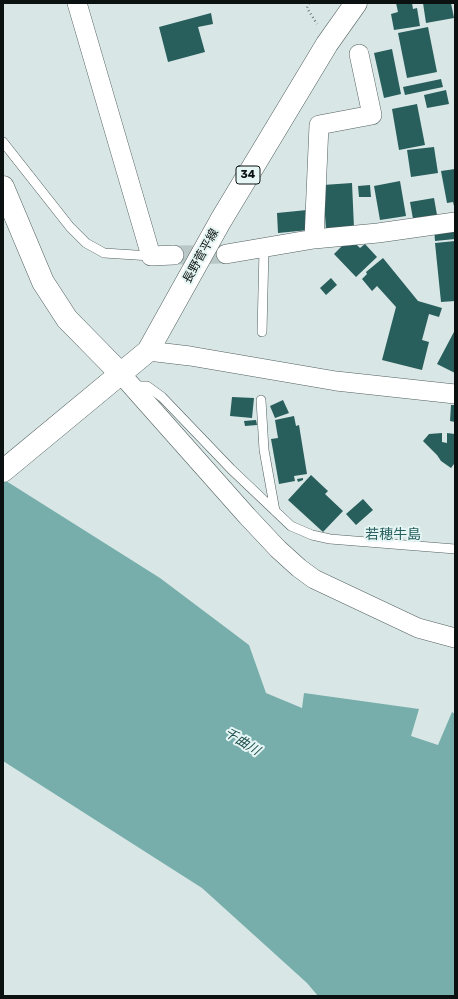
<!DOCTYPE html>
<html>
<head>
<meta charset="utf-8">
<style>
  body { margin:0 }
  #map { position:relative; width:458px; height:999px; overflow:hidden; background:#d8e7e6; font-family:Rubik,sans-serif }
  canvas { display:block }
  .frame { position:absolute; inset:0; border:4px solid #0b1110; pointer-events:none }
</style>
</head>
<body>
<div id="map">
<canvas width="458" height="999"></canvas>
<div class="frame"></div>
</div>
<script>
const context = document.querySelector('canvas').getContext('2d');
context.lineJoin = 'round';
function paint(path, color) { context.fillStyle = color; context.fill(path, 'evenodd'); }
const poly = rows => new Path2D(rows.map(r => 'M' + r).join(''));
function trace(path, color, width, dash) { context.strokeStyle = color; context.lineWidth = width; context.lineCap = dash ? 'butt' : 'round'; context.setLineDash(dash || []); context.stroke(path); }
function write(font, color, halo, rows, align = 'center') {
  context.font = font + ' Rubik,"Noto Sans JP",sans-serif'; context.lineWidth = 4; context.setLineDash([]); context.textBaseline = 'middle'; context.strokeStyle = halo; context.fillStyle = color; for (const [text, x, y, turn = 0] of rows) {
    context.save(); context.translate(x, y); context.rotate((+turn || 0) * Math.PI / 180); context.textAlign = isNaN(turn) ? turn : align; if (halo) context.strokeText(text, 0, 0); context.fillText(text, 0, 0); context.restore();
  }
}
paint(poly([
  [3,479,160,578,249,645,266,693,302,708,304,693,419,709,411,736,438,745,452,712,455,714,455,996,318,996,307,983,202,888,3,761]
]), '#77aeab');
paint(poly([
  [396,3,412,3,413,9,417,8,420,26,394,30,391,14,398,12],
  [423,3,451,3,454,18,426,23],
  [211,13,213,24,198,27,205,52,168,62,159,27],
  [428,27,437,72,407,78,398,33],
  [392,49,401,94,384,98,374,53],
  [441,79,443,87,405,95,403,87],
  [446,90,449,104,427,108,424,95],
  [417,104,425,145,399,150,392,109],
  [434,147,438,173,411,177,407,150],
  [455,169,455,206,454,206,453,202,447,203,441,171],
  [400,181,406,216,380,220,374,186],
  [352,183,354,228,326,230,323,185],
  [370,185,371,197,359,197,358,186],
  [434,198,437,215,413,219,410,202],
  [307,210,309,230,278,233,277,213],
  [455,226,455,239,435,241,434,228],
  [350,238,360,248,365,244,377,257,356,277,334,254],
  [455,241,455,301,441,302,435,243],
  [383,258,418,301,442,308,439,317,429,314,422,340,429,342,422,370,382,360,396,307,377,286,372,291,362,279,367,274,366,272],
  [331,278,337,285,326,295,320,288],
  [455,330,455,373,437,364],
  [232,397,254,398,252,418,230,416],
  [283,400,289,413,275,418,270,406],
  [451,405,455,405,455,422,450,421],
  [294,416,296,426,299,425,307,474,294,476,295,481,279,484,271,439,278,438,275,420],
  [256,420,257,425,245,426,244,421],
  [442,433,442,442,447,443,447,433,455,434,455,466,454,464,451,468,441,461,437,455,423,441,429,434],
  [311,475,328,491,325,494,343,511,323,532,288,500],
  [303,478,303,480,298,482,297,479],
  [363,499,373,510,356,525,346,514]
]), '#285e5c');
trace(poly([
  [174,255,226,254]
]), '#b9c7c6', 19, [19, 10]);
const lane = poly([
  [3,142,70,227,86,243,104,253,151,256],
  [262,332,264,249],
  [133,386,147,386,162,397,231,469,291,526,312,535,330,539,455,549],
  [261,400,264,450,275,511]
]);
const street = poly([
  [77,3,151,256,174,255],
  [314,239,319,125,372,115,359,54],
  [226,254,314,239,378,233,455,222],
  [148,351,190,356,336,381,455,394],
  [121,374,247,516,278,549,299,568,314,579,418,628,455,638]
]);
const secondary = poly([
  [3,187,43,282,67,319,121,374]
]);
const primary = poly([
  [3,471,148,351,221,220,327,44,356,3]
]);
trace(lane, '#525f5e', 10);
trace(street, '#525f5e', 20);
trace(secondary, '#525f5e', 23);
trace(primary, '#525f5e', 23);
trace(poly([
  [309,3,307,8,317,24]
]), '#6f7a79', 2.5, [1, 3]);
trace(lane, '#fff', 9);
trace(street, '#fff', 19);
trace(secondary, '#fff', 22);
trace(primary, '#fff', 22);
for (const [x, y, w] of [
  [248,175,24]
]) { const box = new Path2D(); box.roundRect(x - w / 2, y - 9, w, 18, 3); context.fillStyle = '#e5f5f3'; context.fill(box); trace(box, '#0b1110', 1); }
write('bold 11px', '#0b1110', null, [
  ["34",248,175]
]);
write('12px', '#0b1110', '#e5f5f3', [
  ["長野菅平線",201,256,-61]
]);
write('italic 13px', '#1c4d4c', '#e5f5f3', [
  ["千曲川",242,742,32]
]);
write('14px', '#27605e', '#e5f5f3', [
  ["若穂牛島",393,535]
]);
</script>
</body>
</html>
